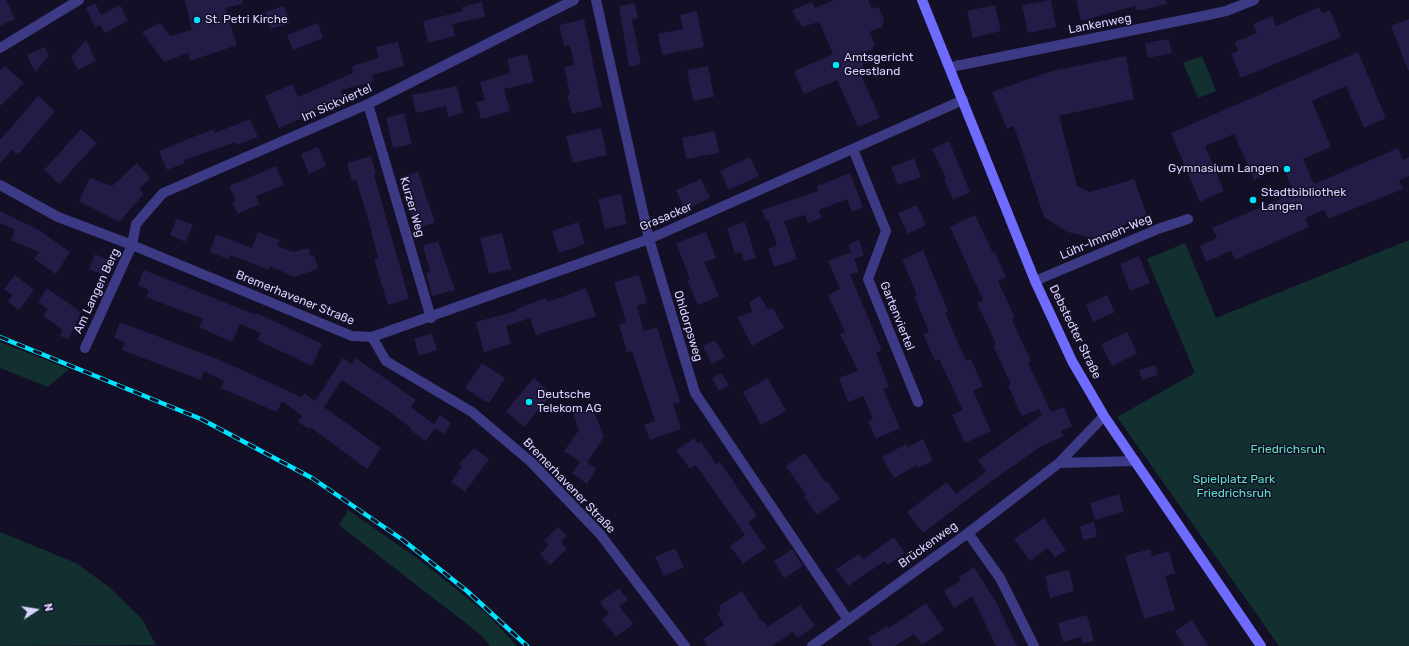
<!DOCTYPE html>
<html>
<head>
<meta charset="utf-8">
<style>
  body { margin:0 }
  #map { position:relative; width:1409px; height:646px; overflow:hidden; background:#130f26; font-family:Rubik,sans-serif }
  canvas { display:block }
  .north { position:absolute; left:16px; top:590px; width:40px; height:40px; -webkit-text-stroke:3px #130f26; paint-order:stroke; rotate:78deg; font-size:11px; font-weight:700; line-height:16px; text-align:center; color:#d9d4ff }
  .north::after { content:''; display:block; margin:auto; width:14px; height:18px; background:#d9d4ff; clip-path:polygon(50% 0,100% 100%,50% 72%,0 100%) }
</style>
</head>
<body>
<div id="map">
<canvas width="1409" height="646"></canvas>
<div class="north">N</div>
</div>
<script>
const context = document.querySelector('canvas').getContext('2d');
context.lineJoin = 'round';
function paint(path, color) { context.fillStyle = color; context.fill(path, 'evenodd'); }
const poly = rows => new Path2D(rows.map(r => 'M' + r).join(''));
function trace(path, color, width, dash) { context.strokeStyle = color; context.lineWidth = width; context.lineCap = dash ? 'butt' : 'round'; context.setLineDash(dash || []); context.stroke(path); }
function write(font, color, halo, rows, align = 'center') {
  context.font = font + ' Rubik,sans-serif'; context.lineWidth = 3; context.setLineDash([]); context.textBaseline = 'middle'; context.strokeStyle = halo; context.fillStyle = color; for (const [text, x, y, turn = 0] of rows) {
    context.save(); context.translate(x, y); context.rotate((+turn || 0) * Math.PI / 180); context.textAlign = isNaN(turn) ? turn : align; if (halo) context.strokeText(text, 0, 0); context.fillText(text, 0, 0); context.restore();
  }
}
paint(poly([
  [1202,56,1216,91,1198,98,1183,63],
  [1409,240,1409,646,1279,646,1117,417,1195,373,1147,259,1185,243,1216,318],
  [0,342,69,369,48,387,0,368],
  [348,510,421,561,487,614,517,646,490,646,481,635,339,525],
  [0,532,76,563,109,587,142,619,156,645,0,646]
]), '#12302f');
paint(poly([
  [0,0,6,0,15,19,0,26],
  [185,0,242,0,243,4,225,8,237,45,190,61,188,53,164,62,142,32,160,23,170,36,192,30],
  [834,0,868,0,871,7,879,8,884,20,882,27,869,32,875,44,872,50,860,53,864,61,860,73,880,118,858,127,837,80,804,94,794,71,833,54,819,22,802,27,799,20,797,21,792,10,812,2,815,8],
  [1051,0,1056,27,1028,33,1022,5],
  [1076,0,1166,0,1167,4,1137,11,1135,6,1081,21],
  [482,2,485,17,452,24,455,36,428,43,423,21,463,11,462,7],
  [95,3,101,15,120,5,128,21,105,33,100,25,95,28,86,8],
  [635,3,638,18,632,20,641,64,629,67,619,6],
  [995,5,1001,31,973,38,967,11],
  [284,6,290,23,270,29,265,12],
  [1319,7,1322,13,1330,10,1341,37,1241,78,1231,54,1238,51,1235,42,1257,33,1253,24,1272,16,1276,26],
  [697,11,704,47,662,55,658,34,683,29,680,15],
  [584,19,602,107,572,114,567,95,570,94,564,67,574,65,570,45,564,46,559,25],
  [1409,19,1409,70,1408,70,1391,26],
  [318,23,323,38,293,50,287,35],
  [1169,39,1172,53,1148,58,1145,43],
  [86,40,96,61,78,70,71,57],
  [398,42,404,66,372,75,374,81,341,90,344,98,306,114,307,116,279,128,265,96,293,84,298,97,353,73,352,66,379,58,376,47],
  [45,47,49,56,35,72,27,55],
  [1358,52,1386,118,1364,128,1346,86,1312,101,1331,147,1303,159,1314,184,1398,148,1403,160,1409,157,1409,176,1399,180,1403,189,1328,219,1324,210,1305,218,1309,227,1235,260,1231,251,1206,262,1200,246,1217,238,1212,228,1294,193,1283,167,1254,180,1234,134,1205,146,1224,191,1200,202,1171,133],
  [527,54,534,82,504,89,510,111,481,119,476,102,485,100,480,82,510,73,507,59],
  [1126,56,1134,99,1059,116,1077,186,1090,192,1134,179,1147,215,1094,238,1067,232,1044,217,1014,126,1007,129,992,92,1052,71],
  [5,66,24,83,0,106,0,71],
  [708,66,714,97,693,101,687,70],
  [457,86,463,113,448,117,446,106,416,113,412,95],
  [38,96,55,111,18,155,12,150,0,163,0,140],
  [404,113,412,144,393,148,386,118],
  [250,119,258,137,237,145,236,142,184,160,185,163,167,170,159,151,188,139,214,129,215,133],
  [601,128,607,155,573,163,566,136],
  [81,129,97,143,59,184,44,170],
  [715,131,719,153,686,159,682,138],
  [949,141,970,192,953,200,944,179,946,178,932,149],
  [318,147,326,166,309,174,301,154],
  [371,156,376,174,374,175,409,299,388,305,374,259,378,258,369,222,356,180,352,181,347,163],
  [750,157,759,176,729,190,720,171],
  [914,158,921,177,898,185,891,167],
  [137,163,150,178,139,189,144,194,119,222,79,201,90,178,112,186],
  [276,166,284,185,256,196,259,204,238,214,232,203,236,201,229,186],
  [418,172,435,223,416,228,401,177],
  [850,173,863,207,852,212,847,199,819,210,822,218,808,223,805,215,784,221,797,259,774,267,768,249,777,245,768,220,766,221,762,210,818,191,817,186],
  [701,179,710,198,685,210,676,190],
  [621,194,627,224,605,229,598,199],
  [917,205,926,225,908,234,898,213],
  [0,211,39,230,70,252,56,274,34,259,39,252,11,240,15,230,0,223],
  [975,215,993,253,995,252,1006,277,998,281,1015,318,1012,320,1031,361,1028,363,1051,412,1064,407,1072,426,1061,431,1064,436,1040,447,986,485,923,533,907,512,947,482,956,494,986,472,978,460,1042,415,1039,409,1022,416,1008,386,1011,384,993,346,996,344,977,303,983,300,950,227],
  [177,218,193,225,185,242,170,235],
  [578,222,585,244,559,253,552,231],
  [745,222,756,258,744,261,741,252,735,254,727,228],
  [258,232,280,240,277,246,293,252,309,248,311,256,314,255,318,269,294,277,270,266,269,270,230,255,228,259,210,252,216,234,252,248],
  [706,232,716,258,704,262,719,296,698,305,687,280,690,279,676,243],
  [502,233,511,269,489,274,480,238],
  [859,240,864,255,854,259,859,272,850,275,882,350,876,353,889,387,883,389,900,428,876,439,868,422,873,419,863,396,848,402,839,378,858,371,840,334,845,332,828,295,840,289,828,261,851,252,848,245],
  [438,241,455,290,432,296,426,273,430,271,423,246],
  [923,250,948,311,945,313,966,361,971,359,983,386,973,391,991,431,965,443,952,415,963,410,939,359,935,361,923,334,929,332,914,296,917,295,902,260],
  [95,254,110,261,104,275,89,269],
  [1139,256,1150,283,1130,291,1120,264],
  [144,270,256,315,257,313,322,344,312,366,257,340,261,333,240,324,232,342,199,327,203,319,146,297,149,290,138,285],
  [15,275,34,290,19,310,8,302,12,295,4,289],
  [639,275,647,303,637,306,644,331,657,327,680,402,673,404,681,429,650,440,644,425,655,421,632,351,627,352,619,325,626,322,614,282],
  [47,288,81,312,69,339,60,336,63,330,43,316,48,309,38,302],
  [586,288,596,316,536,335,530,318,506,326,511,344,484,352,476,322,516,311,516,309,546,298,548,302],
  [1107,295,1115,312,1093,322,1086,305],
  [760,296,768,310,773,308,784,328,752,346,737,317,752,312,749,302],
  [120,322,220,360,301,397,304,393,315,401,343,358,352,364,356,358,416,400,411,407,434,424,440,415,451,423,444,434,435,428,426,441,410,430,411,428,391,413,342,380,324,407,381,448,367,469,310,427,309,429,298,422,302,416,282,401,277,412,221,388,224,381,204,371,201,380,122,350,125,342,114,338],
  [1127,332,1137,353,1112,366,1101,344],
  [432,333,437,350,419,356,414,339],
  [715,340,725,357,712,364,703,346],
  [482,363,505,378,490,402,486,402,465,388],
  [1155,365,1158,375,1142,380,1139,370],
  [722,373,729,386,719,391,712,378],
  [534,378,552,394,524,427,506,411],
  [768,378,786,411,761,425,743,392],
  [593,409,604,437,587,462,596,469,587,484,572,473,580,462,564,451,579,430,573,413],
  [694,438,698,444,701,442,716,464,720,462,757,516,748,522,766,548,743,564,730,546,745,535,696,465,690,469,676,450],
  [923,439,933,461,918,468,917,465,894,478,882,457,906,444,908,447],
  [474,448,489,459,465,492,451,482,462,466,459,464],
  [805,453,825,482,827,481,840,499,817,515,804,496,806,495,786,466],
  [1119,494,1124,512,1095,520,1090,503],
  [1044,518,1066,550,1055,558,1048,548,1030,561,1014,539],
  [1094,522,1097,537,1083,540,1080,526],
  [558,527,567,536,561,542,567,549,550,565,540,554,549,545,544,541],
  [894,537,905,553,888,565,885,561,848,586,836,569,859,554,863,559],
  [675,548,684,567,664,576,655,557],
  [792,549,803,566,784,578,774,561],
  [1150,549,1152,556,1169,551,1175,573,1165,576,1175,610,1144,619,1125,556],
  [974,567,989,591,987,592,989,591,995,600,1017,646,996,646,972,596,954,608,944,591,961,580,959,577],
  [1069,570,1074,591,1050,598,1045,576],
  [619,588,628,600,619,606,633,624,616,637,602,619,609,614,600,602],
  [742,591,762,622,764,621,768,627,800,605,815,626,797,638,793,632,772,646,707,646,703,639,724,625,717,613,721,610,719,606],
  [926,603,944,630,922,645,914,634,895,646,872,646,868,638,887,626,889,628],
  [1087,615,1094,641,1083,644,1081,637,1063,642,1058,623],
  [1192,620,1208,646,1184,646,1175,631]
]), '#241b47');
trace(poly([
  [596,0,649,239,695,393,848,620],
  [0,48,79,0],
  [951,67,1208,15,1226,11,1254,0],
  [368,104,431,318],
  [853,149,886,231,868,279,918,402],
  [0,185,58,217,132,245,352,336,372,337,649,239,963,100],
  [1035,281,1158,229,1188,219],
  [372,337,386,361,472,412,531,462,600,534,685,646],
  [85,348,132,245,136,224,163,193,368,104,574,0],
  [1059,463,1135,461],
  [968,533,1000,578,1034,646],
  [812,646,968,533,1059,463,1104,416]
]), '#3d3a85', 10);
trace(poly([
  [922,0,1035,281,1072,361,1104,416,1261,646]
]), '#6f6bff', 10);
const rail = poly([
  [0,337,201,419,312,478,403,540,467,591,527,646]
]);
trace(rail, '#00e5ff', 4.5);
trace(rail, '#130f26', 3, [9]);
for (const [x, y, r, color] of [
  [197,20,4,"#00e5ff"],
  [836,65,4,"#00e5ff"],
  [1287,169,4,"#00e5ff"],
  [1253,200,4,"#00e5ff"],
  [529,402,4,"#00e5ff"]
]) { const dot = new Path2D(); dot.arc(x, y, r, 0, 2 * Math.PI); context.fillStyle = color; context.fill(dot); trace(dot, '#130f26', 1.5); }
write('12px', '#d9d4ff', '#130f26', [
  ["St. Petri Kirche",205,20],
  ["Amtsgericht",844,58],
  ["Geestland",844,72],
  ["Gymnasium Langen",1279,169,"right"],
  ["Stadtbibliothek",1261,193],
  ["Langen",1261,207],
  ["Deutsche",537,395],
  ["Telekom AG",537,409]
], 'left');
write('12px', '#d9d4ff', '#130f26', [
  ["Lankenweg",1100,24,-11],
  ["Im Sickviertel",337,103,-24],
  ["Kurzer Weg",412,207,74],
  ["Grasacker",666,217,-23],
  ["Lühr-Immen-Weg",1106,237,-23],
  ["Am Langen Berg",97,291,-65],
  ["Bremerhavener Straße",295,298,22],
  ["Gartenviertel",897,316,68],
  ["Ohldorpsweg",688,326,73],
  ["Debstedter Straße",1075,332,64],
  ["Bremerhavener Straße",569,486,46],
  ["Brückenweg",928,545,-36]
]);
write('12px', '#5fe0c0', '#130f26', [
  ["Friedrichsruh",1288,450],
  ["Spielplatz Park",1234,480],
  ["Friedrichsruh",1234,494]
]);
</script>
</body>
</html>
